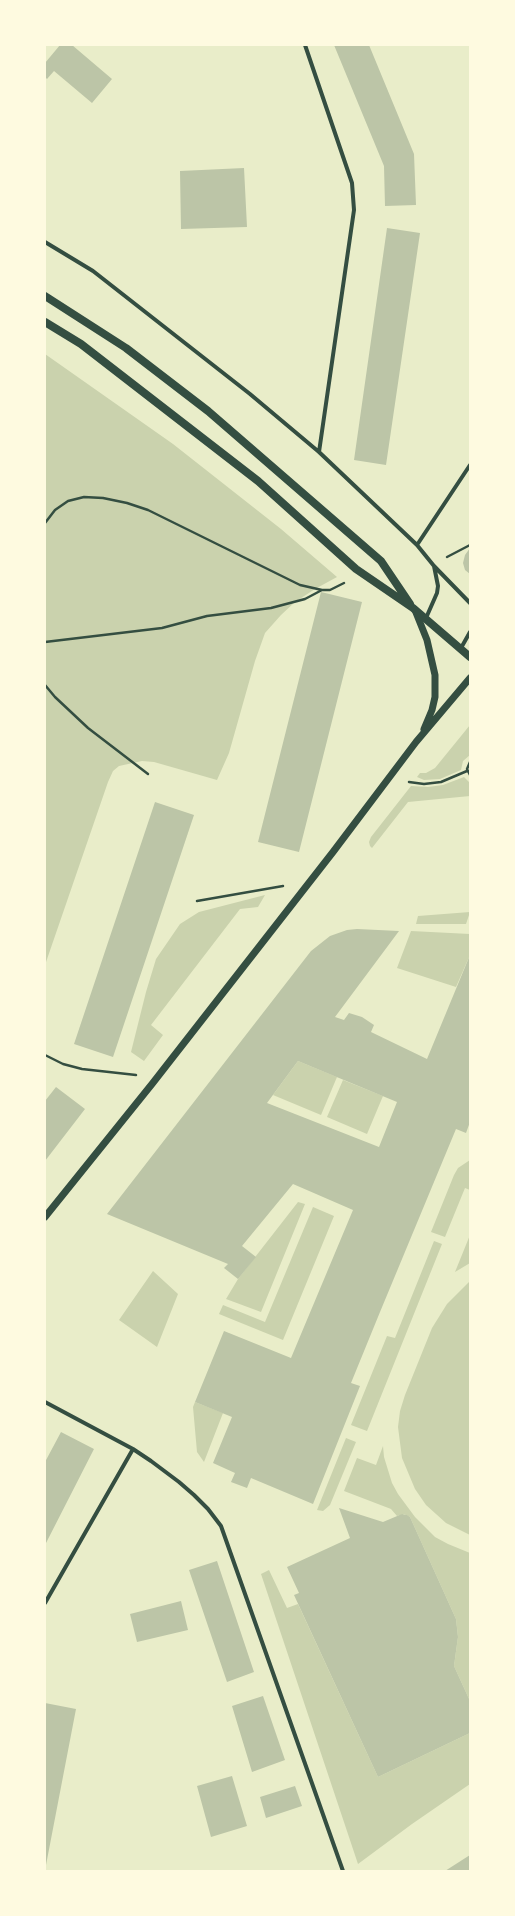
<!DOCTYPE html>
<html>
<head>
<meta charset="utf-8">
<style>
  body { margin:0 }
  #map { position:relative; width:515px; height:1916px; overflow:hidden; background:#e9edc9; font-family:"Roboto Condensed",sans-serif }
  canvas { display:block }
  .frame { position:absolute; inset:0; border:46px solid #fefae0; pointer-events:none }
</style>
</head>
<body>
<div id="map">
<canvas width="515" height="1916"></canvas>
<div class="frame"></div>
</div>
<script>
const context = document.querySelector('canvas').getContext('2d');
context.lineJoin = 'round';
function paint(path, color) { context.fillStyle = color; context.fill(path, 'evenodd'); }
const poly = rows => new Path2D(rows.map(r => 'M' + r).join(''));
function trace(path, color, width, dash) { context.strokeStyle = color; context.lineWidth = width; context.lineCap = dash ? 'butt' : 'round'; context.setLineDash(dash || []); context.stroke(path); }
paint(poly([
  [45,354,173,444,281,529,337,577,315,589,295,602,281,615,265,633,255,661,229,753,217,780,154,762,142,761,119,766,113,771,108,782,45,965],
  [470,725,470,755,463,761,461,770,440,779,424,780,417,777,420,773,426,773,435,768],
  [464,777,470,783,470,796,408,802,372,848,370,846,369,842,371,837,411,786,428,787,443,785],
  [265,895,258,907,240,909,151,1025,163,1035,144,1061,131,1052,146,992,156,959,180,924,199,912],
  [470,912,466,924,416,924,418,916],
  [411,931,470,934,470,955,456,987,397,968],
  [298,1061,337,1077,321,1115,273,1095],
  [343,1080,383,1096,367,1134,327,1117],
  [470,1160,470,1190,465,1188,445,1237,431,1232,454,1175,458,1168],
  [298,1202,305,1204,261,1312,226,1299,238,1279],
  [313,1207,334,1216,283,1340,219,1314,223,1305,265,1322],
  [470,1235,470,1263,455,1272],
  [434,1241,442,1244,367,1431,351,1425,387,1336,395,1338],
  [153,1271,178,1294,157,1347,119,1320],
  [470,1281,470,1535,446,1523,426,1505,415,1489,402,1458,398,1427,400,1411,405,1395,432,1328,447,1304],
  [195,1402,223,1413,204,1462,197,1452,193,1407],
  [346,1438,356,1442,330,1505,323,1511,317,1510],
  [383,1446,384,1457,392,1483,398,1494,415,1517,435,1537,448,1544,470,1553,470,1701,454,1666,458,1637,456,1619,410,1517,404,1514,397,1516,391,1509,344,1491,357,1458,376,1465],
  [269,1570,287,1608,298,1604,378,1777,470,1733,470,1784,412,1824,358,1864,261,1574]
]), '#cad2ad');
paint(poly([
  [60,45,72,45,112,79,92,103,54,71,47,79,45,77,45,63],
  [334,45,369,45,414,154,416,205,385,206,384,166],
  [244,168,247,227,181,229,180,171],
  [387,228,420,233,386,465,354,460],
  [470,548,470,574,465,570,463,563,465,555],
  [321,592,362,602,299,852,258,842],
  [155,802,194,815,113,1057,74,1044],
  [357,929,399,931,335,1017,344,1020,349,1013,362,1017,374,1025,371,1032,427,1059,470,955,470,1122,466,1133,456,1129,380,1312,351,1383,360,1386,313,1504,251,1478,247,1488,231,1482,235,1473,213,1463,232,1417,195,1402,224,1331,291,1358,353,1210,293,1184,242,1246,256,1257,238,1279,224,1268,228,1264,107,1214,311,951,330,936,347,930],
  [298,1061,397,1102,379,1147,267,1103],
  [56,1087,85,1109,45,1161,45,1101],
  [61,1432,94,1449,45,1545,45,1462],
  [339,1508,383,1522,402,1514,407,1515,410,1517,456,1619,458,1637,454,1666,470,1701,470,1733,378,1777,294,1595,299,1593,287,1567,350,1538],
  [217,1561,254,1672,227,1682,189,1570],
  [181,1601,188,1630,137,1642,130,1614],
  [263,1696,285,1760,252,1772,232,1706],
  [45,1703,76,1709,46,1865,45,1865],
  [232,1776,247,1826,211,1837,197,1786],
  [295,1786,302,1806,266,1818,260,1797],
  [470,1855,470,1871,445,1871]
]), '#bcc5a7');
trace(poly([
  [45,523,55,510,68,501,84,497,103,498,127,503,148,510,300,585,322,590,330,590,344,583],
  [447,557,470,545],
  [45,642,162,628,207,616,271,608,305,599,322,590],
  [45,685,55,697,88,728,148,774],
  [470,762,467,769,470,775],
  [409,782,424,784,441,782,467,771],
  [197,901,283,886],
  [45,1055,63,1064,82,1069,136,1075]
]), '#344e41', 2.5);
trace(poly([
  [305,45,352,183,354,210,319,452],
  [45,242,93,271,250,394,319,452,417,545,434,566,470,603],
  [417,545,470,465],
  [426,618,437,593,438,586,434,566],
  [461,648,470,632],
  [45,1402,133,1449,151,1461,179,1482,194,1495,208,1509,221,1526,343,1871],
  [45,1603,133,1449]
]), '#344e41', 4);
trace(poly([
  [415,610,427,640,435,675,435,697,432,710,424,729],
  [45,1217,152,1084,333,852,416,742,470,678]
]), '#344e41', 7);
trace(poly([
  [45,296,126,348,208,411,381,561,410,604],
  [45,322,81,344,258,481,356,569,413,608,470,657]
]), '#344e41', 8);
</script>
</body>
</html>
